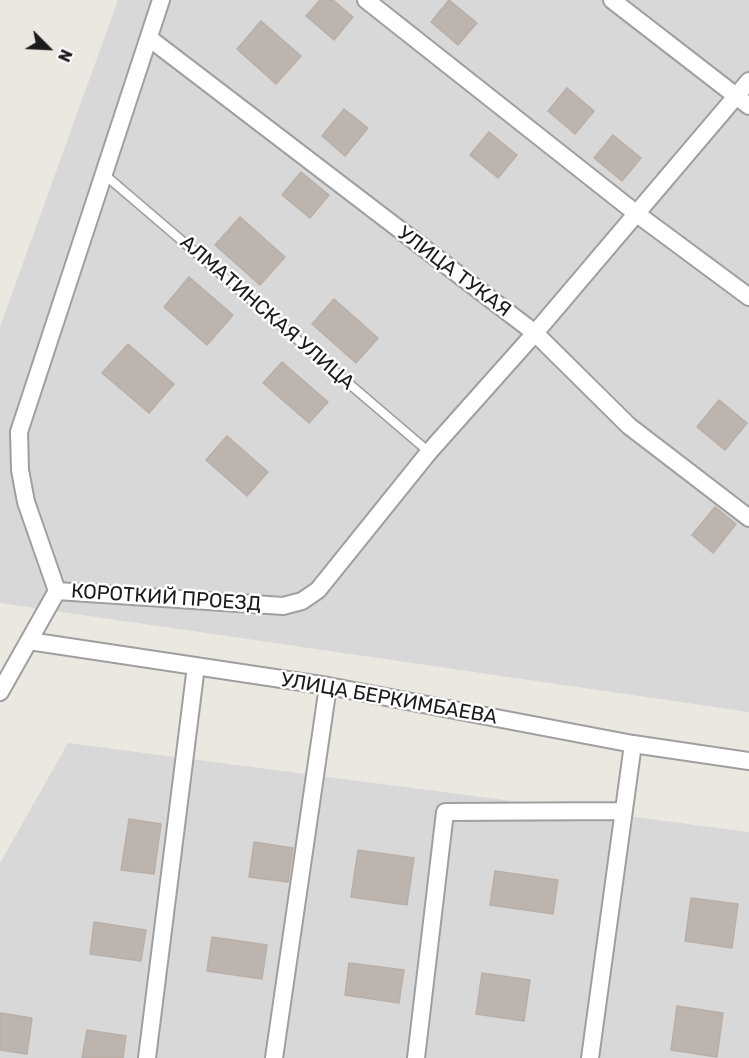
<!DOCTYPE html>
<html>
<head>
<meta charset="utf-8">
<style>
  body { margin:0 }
  #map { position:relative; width:749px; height:1058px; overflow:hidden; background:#ebe8e1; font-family:Rubik,sans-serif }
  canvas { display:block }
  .north { position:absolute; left:18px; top:18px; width:60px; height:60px; -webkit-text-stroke:4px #fff; paint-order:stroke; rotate:114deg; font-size:16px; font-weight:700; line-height:24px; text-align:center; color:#1b1b1b }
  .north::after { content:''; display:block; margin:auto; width:21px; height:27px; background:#1b1b1b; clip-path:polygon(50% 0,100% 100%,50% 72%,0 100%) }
</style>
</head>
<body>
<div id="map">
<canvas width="749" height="1058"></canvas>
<div class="north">N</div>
</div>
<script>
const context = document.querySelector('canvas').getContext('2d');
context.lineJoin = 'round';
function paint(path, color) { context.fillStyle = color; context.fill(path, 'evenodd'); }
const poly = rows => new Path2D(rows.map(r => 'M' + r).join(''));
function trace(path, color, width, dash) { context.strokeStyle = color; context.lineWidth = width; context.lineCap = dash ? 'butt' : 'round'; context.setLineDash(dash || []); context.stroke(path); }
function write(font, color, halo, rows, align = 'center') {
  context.font = font + ' Rubik,sans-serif'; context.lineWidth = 5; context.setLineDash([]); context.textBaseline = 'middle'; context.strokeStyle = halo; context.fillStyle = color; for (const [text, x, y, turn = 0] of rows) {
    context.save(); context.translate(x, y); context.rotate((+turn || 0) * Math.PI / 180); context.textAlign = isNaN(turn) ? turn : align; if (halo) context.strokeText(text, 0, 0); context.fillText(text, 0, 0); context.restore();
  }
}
paint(poly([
  [118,0,749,0,749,712,0,603,0,327],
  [68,743,749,832,749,1058,0,1058,0,863]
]), '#d8d8d8');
const building = poly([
  [320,0,333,0,353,17,334,40,306,16,320,0],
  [449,0,477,23,458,45,431,22,449,0],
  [261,21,301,56,276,84,237,49,261,21],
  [567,88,594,111,575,134,548,111,567,88],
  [344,109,368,128,345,156,322,136,344,109],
  [489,132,517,155,498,178,470,155,489,132],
  [613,135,641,158,622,181,594,158,613,135],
  [301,172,329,195,310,218,282,195,301,172],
  [240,217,285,257,260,285,215,245,240,217],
  [189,277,233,315,207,345,164,307,189,277],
  [334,299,378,338,356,363,312,324,334,299],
  [128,344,174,384,149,413,102,373,128,344],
  [282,362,328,402,309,423,263,383,282,362],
  [719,400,747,423,725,450,697,427,719,400],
  [227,436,268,472,247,496,206,460,227,436],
  [715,507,736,524,713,553,692,535,715,507],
  [129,819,161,824,154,874,121,870,129,819],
  [254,842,293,848,288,882,249,877,254,842],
  [358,850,414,858,407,905,351,897,358,850],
  [495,871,558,880,553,914,490,905,495,871],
  [691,898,738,904,732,948,685,941,691,898],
  [94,922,146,930,141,961,90,954,94,922],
  [212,937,267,945,262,979,207,971,212,937],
  [349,963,404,970,399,1003,345,995,349,963],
  [482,973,530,980,524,1021,476,1014,482,973],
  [677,1006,723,1013,717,1057,671,1050,677,1006],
  [0,1013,32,1018,27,1054,0,1050,0,1013],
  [87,1030,126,1036,123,1058,82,1058,87,1030]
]);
paint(building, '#bbb4af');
trace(building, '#baafa6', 1.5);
const service = poly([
  [105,175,429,452]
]);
const minor = poly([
  [366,0,637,214,749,297],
  [612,0,749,106],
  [149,38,535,333,629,426,749,518],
  [57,591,26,502,20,470,19,432,161,0],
  [29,641,328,686,633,744,749,761],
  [0,692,57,591,283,606,302,601,318,590,429,452,535,333,749,81],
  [147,1058,196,666],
  [274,1058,328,686],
  [416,1058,445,812,623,811],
  [590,1058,633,744]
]);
trace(service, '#9f9f9f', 11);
trace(minor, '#9f9f9f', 20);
trace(service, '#fff', 8);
trace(minor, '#fff', 16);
write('20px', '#1b1b1b', '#fff', [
  ["УЛИЦА ТУКАЯ",454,272,37],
  ["АЛМАТИНСКАЯ УЛИЦА",267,313,41],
  ["КОРОТКИЙ ПРОЕЗД",166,598,4],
  ["УЛИЦА БЕРКИМБАЕВА",389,699,10]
]);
</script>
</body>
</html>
